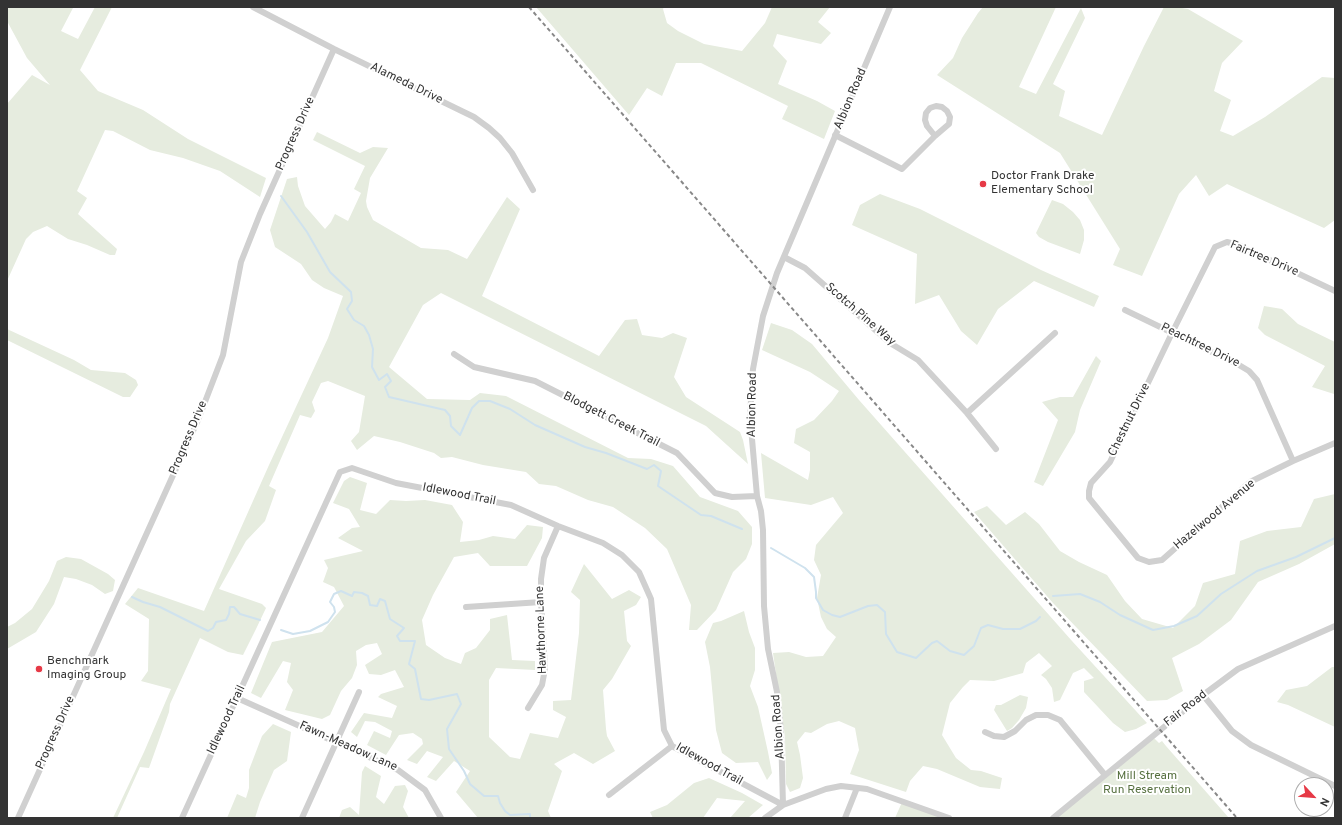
<!DOCTYPE html>
<html>
<head>
<meta charset="utf-8">
<style>
  body { margin:0 }
  #map { position:relative; width:1342px; height:825px; overflow:hidden; background:#fff; font-family:Overpass,sans-serif }
  canvas { display:block }
  .frame { position:absolute; inset:0; border:8px solid #333; pointer-events:none }
  .north { position:absolute; left:1294px; top:777px; width:40px; height:40px; box-sizing:border-box; background:#fff; border:1px solid #adadad; border-radius:50%; rotate:116deg; font-size:11px; font-weight:700; line-height:16px; text-align:center; color:#333 }
  .north::after { content:''; display:block; margin:auto; width:14px; height:18px; background:#e63946; clip-path:polygon(50% 0,100% 100%,50% 72%,0 100%) }
</style>
</head>
<body>
<div id="map">
<canvas width="1342" height="825"></canvas>
<div class="frame"></div>
<div class="north">N</div>
</div>
<script>
const context = document.querySelector('canvas').getContext('2d');
context.lineJoin = 'round';
function paint(path, color) { context.fillStyle = color; context.fill(path, 'evenodd'); }
const poly = rows => new Path2D(rows.map(r => 'M' + r).join(''));
function trace(path, color, width, dash) { context.strokeStyle = color; context.lineWidth = width; context.lineCap = dash ? 'butt' : 'round'; context.setLineDash(dash || []); context.stroke(path); }
function write(font, color, halo, rows, align = 'center') {
  context.font = font + ' Overpass,sans-serif'; context.lineWidth = 4; context.setLineDash([]); context.textBaseline = 'middle'; context.strokeStyle = halo; context.fillStyle = color; for (const [text, x, y, turn = 0] of rows) {
    context.save(); context.translate(x, y); context.rotate((+turn || 0) * Math.PI / 180); context.textAlign = isNaN(turn) ? turn : align; if (halo) context.strokeText(text, 0, 0); context.fillText(text, 0, 0); context.restore();
  }
}
paint(poly([
  [7,7,79,7,73,8,61,31,78,39,95,7,112,7,80,70,98,91,143,110,188,139,266,178,260,197,220,171,183,158,150,150,113,131,105,130,77,191,87,198,78,214,117,249,115,255,110,255,87,245,68,239,47,226,33,232,26,239,7,281,7,104,32,75,50,85,27,58,7,21],
  [536,7,664,7,663,9,667,23,678,31,704,44,742,51,765,23,772,7,830,7,818,22,831,33,821,44,777,34,773,46,787,61,778,84,817,101,835,111,824,139,782,119,788,106,701,63,676,63,662,96,647,88,629,115],
  [983,7,1056,7,1019,87,1036,94,1081,8,1085,18,1053,84,1065,91,1059,116,1102,135,1144,46,1164,7,1176,7,1188,9,1243,41,1222,63,1214,91,1231,100,1220,131,1233,136,1265,117,1322,77,1335,78,1335,220,1324,228,1227,184,1209,196,1196,175,1179,194,1142,276,1113,265,1120,249,1060,153,937,75,953,58,962,38,978,13],
  [317,132,360,153,373,147,388,148,370,178,366,201,367,207,373,220,421,248,448,250,467,259,507,197,520,209,482,296,599,356,625,320,637,319,642,335,662,338,673,333,687,338,674,377,686,397,740,432,743,440,748,464,706,426,441,293,423,305,389,367,427,399,470,400,480,393,506,396,628,458,651,459,673,466,700,497,738,511,752,527,752,544,746,559,733,572,716,610,697,630,689,630,691,605,667,549,645,528,613,507,588,500,556,486,539,484,526,472,483,465,452,457,441,458,434,453,400,442,374,436,357,450,351,441,359,432,365,396,328,381,321,383,312,402,315,411,311,418,300,415,269,486,276,490,265,521,246,541,219,589,262,604,266,608,256,629,243,655,228,652,200,638,170,704,169,712,149,768,140,767,117,818,113,818,144,752,171,689,141,681,148,671,149,619,125,604,138,588,204,611,269,465,328,338,343,296,324,288,312,280,301,264,275,247,270,230,287,179,297,177,298,186,305,206,325,229,331,222,335,214,348,221,361,193,354,189,365,166,313,140],
  [880,194,920,209,1041,270,1099,296,1094,307,1034,281,998,309,977,345,961,331,939,295,915,304,917,254,852,225,860,205],
  [1052,200,1063,204,1073,212,1080,220,1084,230,1084,240,1080,254,1048,242,1039,237,1036,233],
  [1264,306,1282,309,1298,324,1335,342,1334,394,1312,387,1325,366,1265,335,1258,328],
  [771,323,792,330,812,344,859,400,1072,641,1147,723,1136,729,1125,732,1113,723,1084,692,1084,681,1094,678,1084,668,1073,673,1060,700,1054,702,1052,688,1046,679,1041,675,1052,666,1039,653,1026,663,1023,673,994,681,970,680,963,687,950,703,942,735,956,758,971,770,981,771,1002,778,1000,789,980,787,937,769,923,766,910,781,906,792,850,774,859,750,855,728,839,721,827,724,811,733,805,732,797,742,800,755,803,778,800,788,790,792,786,784,785,737,773,653,789,652,806,657,823,656,836,637,827,629,821,617,817,598,821,575,814,560,816,545,843,513,833,497,811,505,765,498,761,453,808,480,810,470,810,452,794,443,796,429,814,420,832,401,839,391,810,372,762,350],
  [7,329,74,360,91,370,125,373,136,380,138,385,130,397,123,397,7,340],
  [1096,356,1101,361,1080,410,1075,432,1043,486,1034,482,1058,420,1042,402,1060,397,1073,397],
  [350,477,367,483,360,510,376,514,390,500,406,501,425,500,452,505,463,522,460,542,479,540,493,536,515,539,527,525,543,527,542,538,527,566,490,566,478,553,454,557,433,595,422,620,426,645,445,658,461,664,465,653,476,648,490,630,490,619,507,615,512,660,535,661,535,670,496,668,489,680,489,737,510,757,520,759,530,733,558,738,566,717,553,710,553,701,571,700,579,633,580,600,571,592,584,564,612,599,629,590,641,597,636,605,624,611,627,641,631,646,612,679,603,690,606,729,607,736,615,751,593,764,574,753,554,764,562,771,548,811,551,818,478,818,456,792,470,771,454,761,436,781,427,777,443,757,427,751,417,764,407,760,423,744,422,739,413,733,399,735,386,755,367,745,374,731,390,738,392,731,375,722,365,721,357,737,351,732,364,713,392,718,397,706,378,697,381,694,404,687,395,670,381,675,369,674,365,665,382,654,377,643,366,645,356,651,357,665,352,678,341,691,330,715,322,719,285,710,293,690,287,682,291,663,283,661,261,698,251,693,272,642,322,632,344,606,334,587,323,582,328,568,324,560,363,551,338,538,352,528,360,527,349,509,333,503,344,481],
  [1335,494,1335,544,1299,564,1258,582,1231,620,1199,644,1172,658,1183,691,1167,700,1147,701,1053,603,974,512,987,506,1006,525,1025,512,1039,524,1060,551,1079,562,1107,575,1125,601,1142,619,1173,628,1195,606,1203,583,1235,574,1240,541,1267,531,1301,527,1314,499],
  [66,557,81,559,108,574,115,580,113,591,105,594,92,585,76,579,64,577,54,604,36,632,7,649,7,627,15,623,32,609,49,581,57,561],
  [744,611,749,632,755,648,755,670,750,686,758,707,768,752,772,773,767,780,758,762,736,763,722,753,716,730,710,667,705,642,713,623,721,621],
  [1332,667,1335,667,1335,727,1288,705,1277,702,1286,690,1307,686],
  [1020,695,1028,697,1026,708,1019,720,1012,728,1007,731,994,710,996,705,1001,705],
  [273,724,291,732,287,761,274,770,260,802,255,818,227,818,237,794,246,798,249,788,249,770,262,736],
  [1152,736,1159,743,1162,741,1166,746,1229,818,1051,818],
  [365,766,381,776,376,797,384,804,395,786,405,785,408,791,403,807,409,818,339,818,342,810,350,807,359,815,362,772],
  [709,778,742,793,763,805,748,818,730,818,745,801,717,798,703,818,653,818,650,812,667,805,694,783],
  [903,800,951,818,895,818]
]), '#e6ecdf');
trace(poly([
  [281,196,307,232,330,272,351,292,352,301,347,309,354,320,364,326,369,335,373,349,372,367,379,380,387,374,391,381,385,387,389,397,445,410,450,416,451,426,460,435,472,408,479,401,490,401,510,409,535,425,585,447,606,453,647,469,654,465,661,471,658,486,701,515,711,516,742,529],
  [771,548,805,568,814,577,816,592,816,598,823,610,832,615,840,617,868,606,877,605,885,612,886,634,897,652,916,658,932,643,937,641,950,651,964,655,974,646,981,628,988,625,1003,629,1020,629,1036,621,1040,617],
  [1053,596,1080,594,1100,602,1120,615,1153,630,1174,626,1197,616,1221,594,1257,571,1296,557,1335,538],
  [132,597,143,602,160,607,208,631,213,628,216,622,226,620,229,614,230,607,234,607,240,614,260,620],
  [281,630,293,634,310,631,328,622,335,612,334,607,330,602,334,594,341,591,352,596,354,592,362,593,368,596,370,605,377,606,380,599,385,601,390,619,404,628,397,636,400,641,415,641,409,664,415,669,421,699,429,700,457,694,461,704,447,729,449,749,464,771,470,784,484,796,498,796,500,803,505,811,510,815,530,814,530,818]
]), '#cfe2ee', 2);
trace(poly([
  [253,7,334,49,474,117,489,128,500,138,512,153,533,190],
  [835,135,902,169,935,136,949,124,950,117,947,111,942,107,936,106,930,108,926,113,925,120,927,126,935,136],
  [784,257,805,268,890,343,918,360,967,413,996,449],
  [1335,291,1238,245,1227,242,1215,247,1172,333,1110,462,1091,483,1089,491,1089,498,1138,558,1149,562,1162,560,1250,482,1293,461,1335,443],
  [1125,310,1239,365,1249,371,1257,380,1293,461],
  [454,354,474,367,535,381,677,453,715,493,732,497,757,496],
  [967,413,1055,333],
  [466,607,541,602],
  [1203,695,1232,731,1251,745,1335,786],
  [237,698,398,770,425,790,441,818],
  [528,708,542,685,545,669,541,602,541,579,544,558,558,526],
  [985,732,994,736,1004,737,1015,731,1026,720,1036,715,1048,715,1060,720,1105,775],
  [609,795,672,746],
  [783,805,781,731,777,692,768,649,764,606,763,530,761,511,757,496,750,416,753,369,763,316,777,273,890,7],
  [18,818,198,420,223,355,241,262,260,214,334,49],
  [182,818,340,472,352,468,396,483,511,505,558,526,603,543,622,555,639,572,651,599,664,730,672,746,783,805],
  [302,818,359,692],
  [765,818,783,805,826,789,841,786,867,789,949,818],
  [845,818,857,788],
  [1053,818,1203,695,1238,669,1335,626]
]), '#d0d0d0', 6);
trace(poly([
  [529,7,1237,818]
]), '#888', 2, [4, 3]);
for (const [x, y, r, color] of [
  [983,184,4,"#e63946"],
  [39,669,4,"#e63946"]
]) { const dot = new Path2D(); dot.arc(x, y, r, 0, 2 * Math.PI); context.fillStyle = color; context.fill(dot); trace(dot, '#fff', 1.5); }
write('12px', '#333', '#fff', [
  ["Alameda Drive",406,84,26],
  ["Albion Road",851,99,-67],
  ["Progress Drive",296,134,-66],
  ["Fairtree Drive",1264,259,23],
  ["Scotch Pine Way",860,315,41],
  ["Peachtree Drive",1200,346,26],
  ["Albion Road",753,405,-89],
  ["Blodgett Creek Trail",611,420,27],
  ["Chestnut Drive",1130,420,-64],
  ["Progress Drive",189,438,-67],
  ["Idlewood Trail",459,495,11],
  ["Hazelwood Avenue",1215,515,-40],
  ["Hawthorne Lane",542,630,-92],
  ["Fair Road",1186,709,-38],
  ["Idlewood Trail",227,720,-65],
  ["Albion Road",779,727,-94],
  ["Progress Drive",56,733,-66],
  ["Fawn-Meadow Lane",348,747,24],
  ["Idlewood Trail",709,765,29]
]);
write('12px', '#333', '#fff', [
  ["Doctor Frank Drake",991,177],
  ["Elementary School",991,191],
  ["Benchmark",47,662],
  ["Imaging Group",47,676]
], 'left');
write('12px', '#56703f', '#fff', [
  ["Mill Stream",1147,777],
  ["Run Reservation",1147,791]
]);
</script>
</body>
</html>
